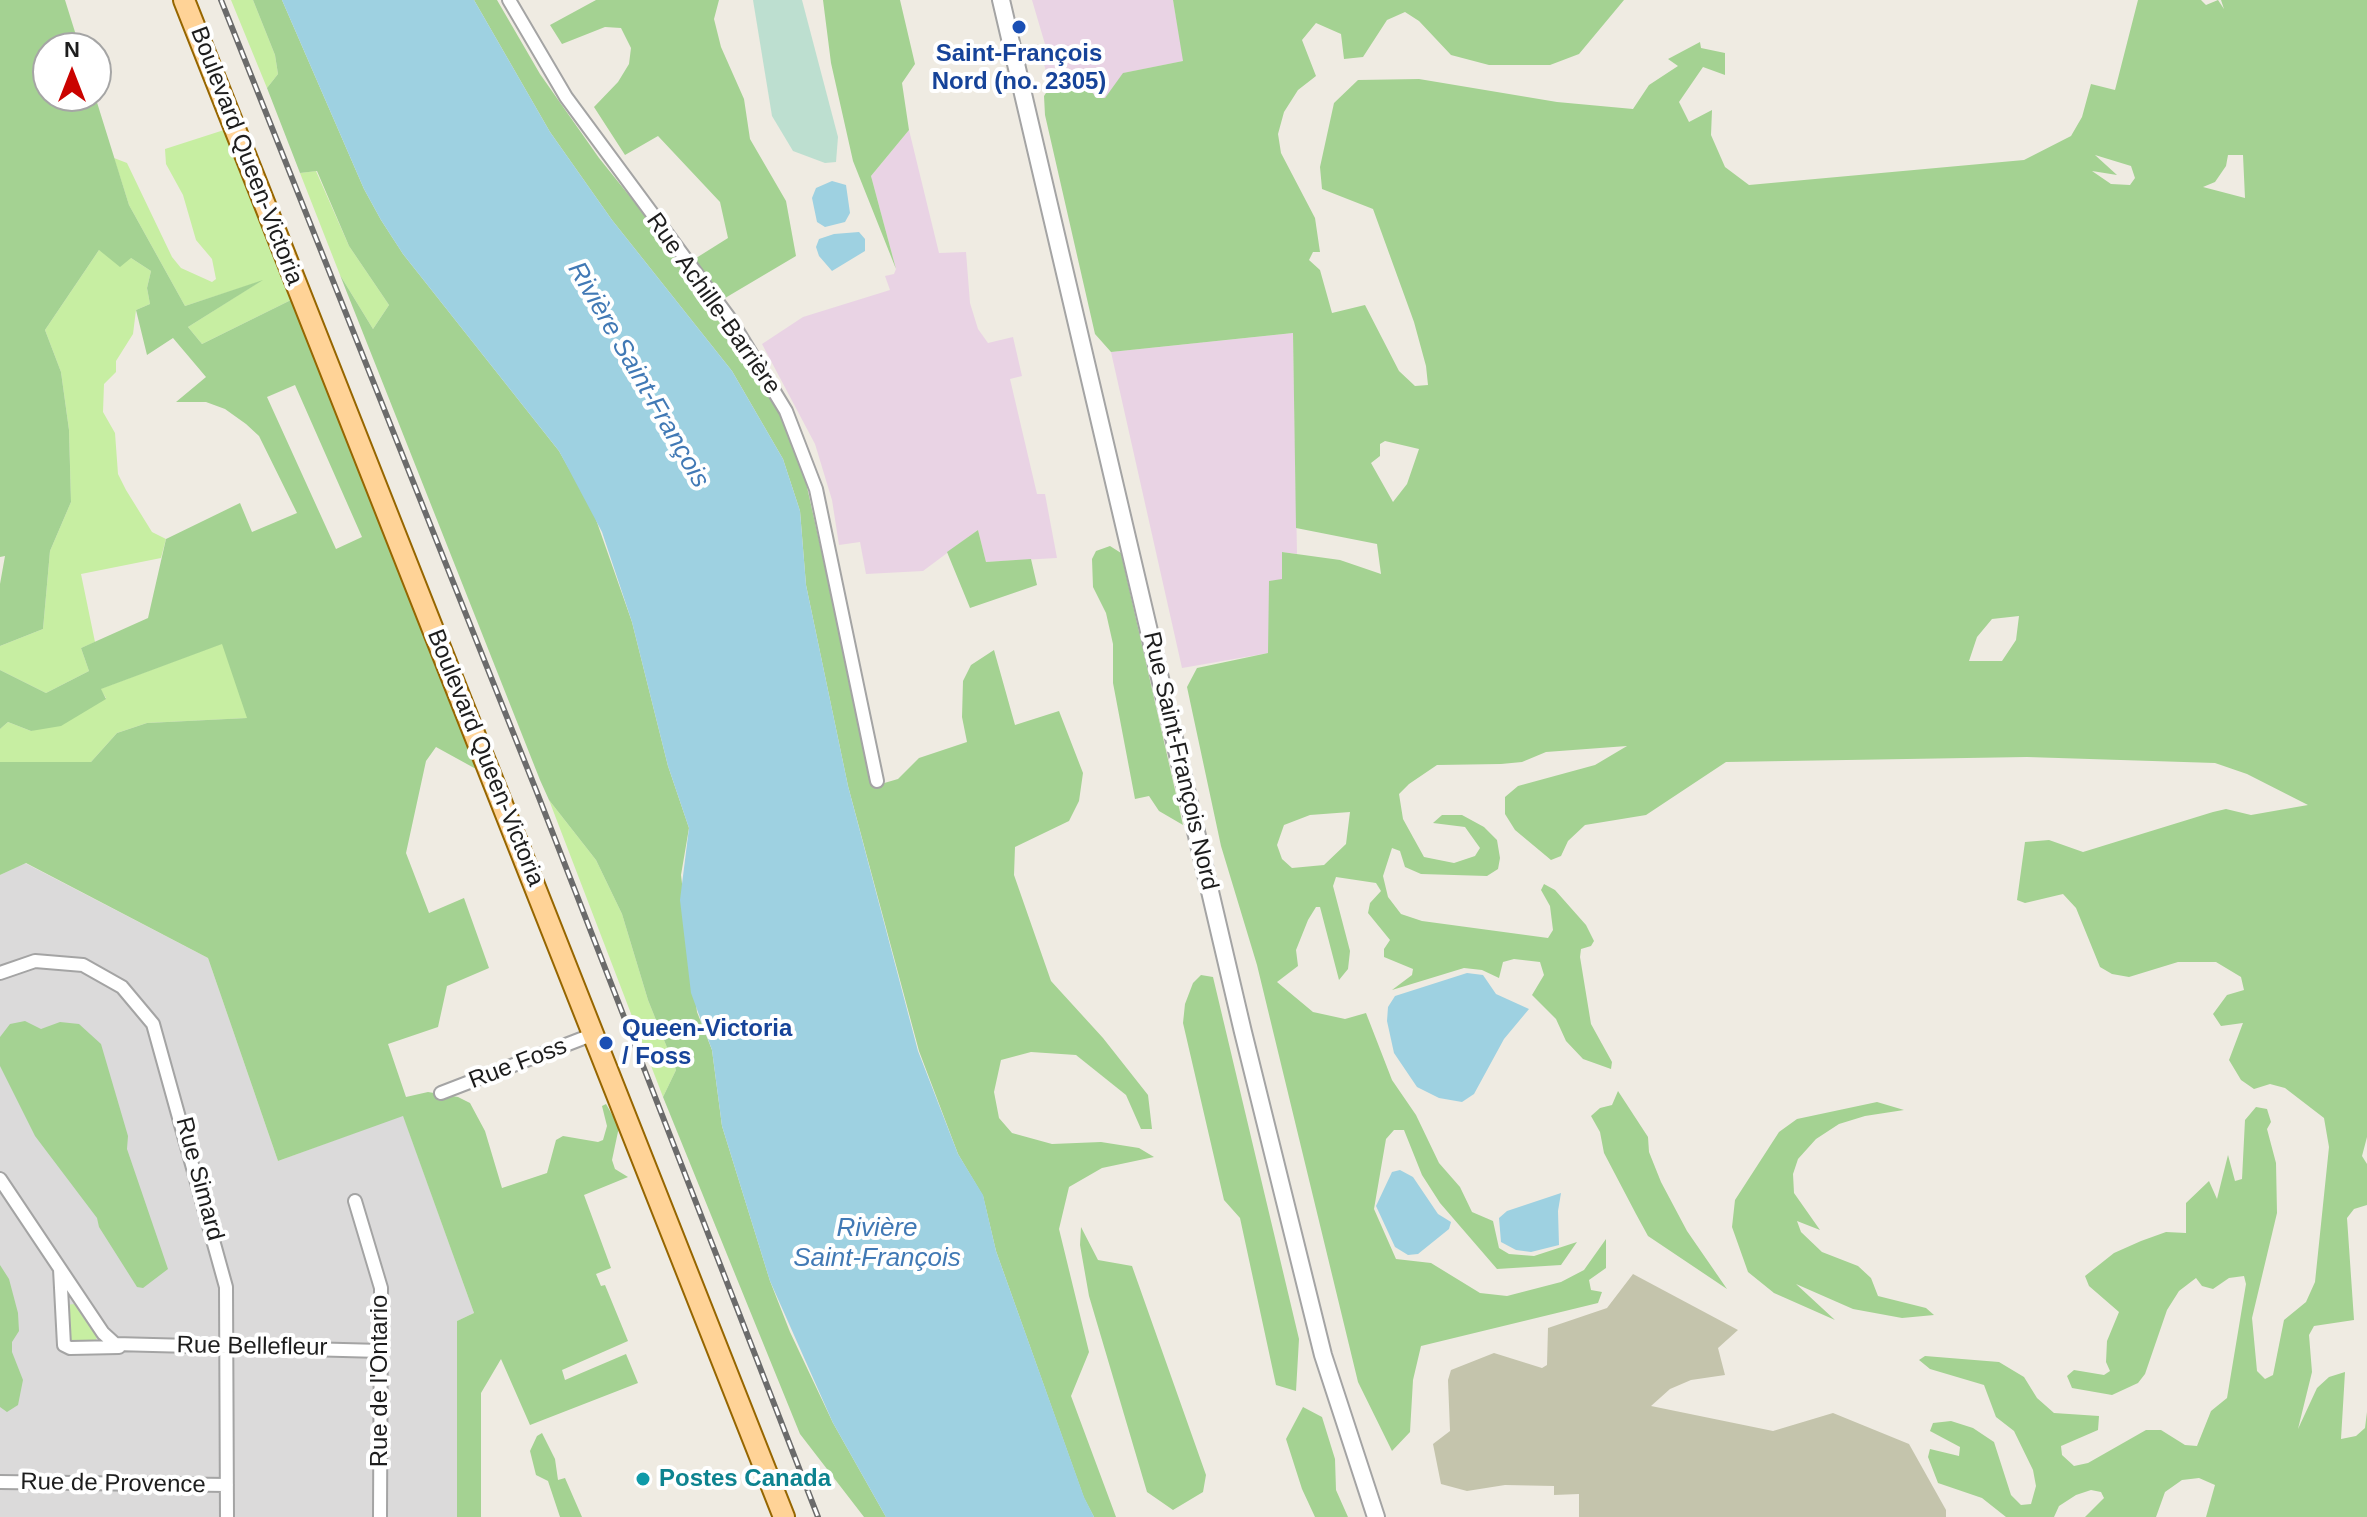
<!DOCTYPE html>
<html>
<head>
<meta charset="utf-8">
<style>
  body { margin:0 }
  #map { position:relative; width:2367px; height:1517px; overflow:hidden; background:#efebe2; font-family:Arial,sans-serif }
  canvas { display:block }
  .north { position:absolute; left:32px; top:32px; width:80px; height:80px; box-sizing:border-box; background:#fff; border:2px solid #a5a5a5; border-radius:50%; rotate:0deg; font-size:22px; font-weight:700; line-height:32px; text-align:center; color:#1d1d1d }
  .north::after { content:''; display:block; margin:auto; width:28px; height:36px; background:#ca0300; clip-path:polygon(50% 0,100% 100%,50% 72%,0 100%) }
</style>
</head>
<body>
<div id="map">
<canvas width="2367" height="1517"></canvas>
<div class="north">N</div>
</div>
<script>
const context = document.querySelector('canvas').getContext('2d');
context.lineJoin = 'round';
function paint(path, color) { context.fillStyle = color; context.fill(path, 'evenodd'); }
const poly = rows => new Path2D(rows.map(r => 'M' + r).join(''));
function trace(path, color, width, dash) { context.strokeStyle = color; context.lineWidth = width; context.lineCap = dash ? 'butt' : 'round'; context.setLineDash(dash || []); context.stroke(path); }
function write(font, color, halo, rows, align = 'center') {
  context.font = font + ' Arial,sans-serif'; context.lineWidth = 8; context.setLineDash([]); context.textBaseline = 'middle'; context.strokeStyle = halo; context.fillStyle = color; for (const [text, x, y, turn = 0] of rows) {
    context.save(); context.translate(x, y); context.rotate((+turn || 0) * Math.PI / 180); context.textAlign = isNaN(turn) ? turn : align; if (halo) context.strokeText(text, 0, 0); context.fillText(text, 0, 0); context.restore();
  }
}
paint(poly([
  [25,863,208,958,278,1161,403,1115,474,1313,457,1321,457,1517,0,1517,0,875]
]), '#dbdada');
paint(poly([
  [1032,0,1173,0,1184,61,1124,73,1106,98,1097,99,1081,80,1050,87,1044,64,1047,51],
  [909,130,939,253,966,252,970,303,978,329,988,343,1013,337,1022,376,1010,379,1037,494,1045,494,1057,558,986,562,978,530,923,571,866,574,860,542,839,545,832,500,815,444,762,344,803,317,890,290,885,276,894,274,896,269,871,176],
  [1293,333,1297,554,1282,552,1282,580,1269,581,1269,653,1182,668,1111,352]
]), '#e9d3e4');
paint(poly([
  [1633,1274,1738,1330,1718,1348,1725,1375,1691,1380,1670,1389,1651,1406,1773,1431,1833,1413,1909,1444,1946,1510,1946,1517,1579,1517,1579,1494,1554,1495,1554,1486,1505,1485,1467,1491,1441,1484,1433,1444,1450,1431,1448,1380,1451,1370,1494,1353,1542,1368,1547,1365,1548,1328,1607,1308]
]), '#c4c4ac');
paint(poly([
  [231,0,253,0,275,55,278,74,267,88],
  [224,130,293,299,202,344,188,327,259,282,185,306,129,205,114,158,127,163,172,257,181,268,212,282,216,279,212,259,196,240,183,195,166,164,165,149],
  [316,171,349,246,389,305,373,329,340,275,300,173],
  [99,250,131,258,151,271,147,288,150,304,136,310,133,334,116,361,116,372,104,384,103,412,115,433,118,474,126,490,152,532,166,539,161,558,81,574,95,642,81,648,89,671,46,693,0,670,0,646,43,629,50,551,71,502,69,430,61,372,45,330],
  [223,643,248,718,147,723,117,733,91,762,0,762,0,729,8,722,31,731,106,698,100,689],
  [549,800,596,860,622,914,648,1000,676,1070,663,1097],
  [74,1304,97,1337,95,1342,74,1343,69,1340,67,1305]
]), '#c7eea2');
paint(poly([
  [0,0,65,0,80,48,48,48,48,96,95,96,129,205,185,306,263,280,188,327,202,344,293,299,476,769,436,747,426,761,406,853,429,913,464,898,489,968,447,986,438,1027,388,1044,406,1097,428,1092,458,1097,470,1103,485,1131,502,1188,547,1173,556,1140,563,1136,598,1142,603,1140,607,1126,602,1106,606,1104,619,1127,612,1160,615,1169,628,1177,584,1195,611,1268,596,1274,601,1286,605,1285,628,1341,562,1370,565,1380,626,1354,638,1383,530,1425,501,1359,481,1393,481,1517,457,1517,457,1321,474,1313,403,1116,278,1161,208,958,26,863,0,875,0,762,91,762,117,733,147,723,247,718,222,644,101,689,106,699,61,726,31,731,8,722,0,729,0,670,46,693,89,671,81,648,148,618,166,539,240,503,252,532,297,513,259,436,246,424,225,409,206,402,176,402,206,377,173,338,147,355,136,310,150,304,147,288,151,271,131,258,120,267,99,250,45,330,61,372,69,430,71,502,50,551,43,629,0,646,0,584,5,556,0,557],
  [295,385,362,537,336,549,267,397],
  [253,0,282,0,364,189,381,220,403,254,559,451,593,511,632,622,668,766,689,828,681,875,697,1012,712,1050,722,1126,770,1281,790,1332,833,1423,886,1517,864,1517,800,1434,663,1097,676,1070,648,1000,622,914,596,860,549,800,540,780,340,275,373,329,389,305,349,246,317,171,300,173,267,88,278,74,275,55],
  [474,0,497,0,540,74,599,158,685,265,728,238,720,202,658,136,625,155,594,107,618,82,629,64,631,48,621,28,605,27,562,44,550,25,596,0,719,0,714,19,721,47,744,99,750,139,786,201,796,256,715,304,778,406,803,469,874,786,898,779,919,758,967,742,962,717,963,681,971,665,994,650,1015,725,1059,711,1083,773,1079,801,1069,821,1015,847,1014,875,1051,981,1103,1038,1148,1095,1152,1129,1141,1129,1126,1095,1076,1055,1031,1052,1001,1060,994,1092,999,1118,1012,1133,1052,1144,1101,1142,1139,1148,1154,1157,1102,1168,1069,1187,1059,1229,1089,1352,1071,1396,1116,1517,1094,1517,1084,1498,996,1251,983,1196,958,1154,919,1051,848,786,806,585,800,511,783,459,732,371,612,220,550,132],
  [823,0,900,0,915,64,902,83,909,130,871,176,896,269,853,161,831,63],
  [1173,0,1624,0,1579,54,1550,65,1489,65,1451,55,1419,21,1405,12,1387,20,1363,57,1344,59,1341,34,1316,23,1302,40,1316,76,1298,90,1284,112,1278,134,1281,153,1315,218,1320,252,1313,252,1309,260,1320,270,1332,313,1365,305,1399,371,1415,386,1428,385,1426,366,1414,322,1373,209,1322,189,1320,167,1334,103,1358,80,1419,79,1557,102,1633,109,1649,85,1678,66,1668,59,1700,42,1701,48,1725,53,1725,75,1703,67,1679,102,1689,122,1712,110,1711,135,1725,167,1749,185,2024,160,2071,136,2082,117,2091,84,2115,90,2138,0,2201,0,2206,5,2218,0,2224,9,2221,0,2367,0,2367,1137,2362,1156,2367,1164,2367,1205,2354,1209,2347,1218,2354,1320,2314,1326,2309,1335,2312,1372,2298,1429,2317,1388,2329,1377,2345,1372,2341,1439,2356,1436,2365,1428,2367,1412,2367,1517,2206,1517,2215,1485,2199,1478,2182,1480,2165,1492,2156,1517,2085,1517,2104,1498,2101,1492,2091,1490,2076,1495,2059,1506,2054,1517,2006,1517,1982,1498,1938,1483,1928,1457,1930,1449,1959,1456,1960,1447,1930,1431,1933,1423,1951,1421,1973,1428,1994,1442,2011,1495,2021,1505,2031,1504,2036,1486,2033,1470,2014,1431,1996,1417,1984,1385,1930,1369,1919,1360,1925,1356,1999,1362,2024,1377,2037,1398,2054,1413,2099,1416,2098,1430,2061,1446,2062,1455,2074,1466,2088,1463,2146,1430,2161,1430,2185,1445,2197,1446,2211,1411,2227,1398,2246,1284,2244,1276,2229,1278,2213,1289,2202,1286,2196,1278,2179,1291,2167,1310,2145,1374,2138,1383,2112,1395,2072,1388,2067,1376,2074,1370,2104,1375,2110,1371,2106,1362,2107,1341,2119,1312,2089,1286,2085,1276,2114,1253,2141,1241,2166,1232,2186,1233,2186,1203,2209,1181,2217,1199,2228,1155,2235,1181,2242,1179,2245,1120,2256,1107,2267,1109,2271,1122,2267,1129,2276,1163,2277,1213,2252,1318,2257,1371,2265,1379,2273,1375,2284,1320,2306,1302,2315,1282,2329,1147,2324,1118,2285,1088,2270,1084,2254,1089,2241,1080,2229,1060,2243,1023,2221,1026,2213,1014,2227,995,2244,990,2241,977,2216,962,2178,962,2129,977,2112,974,2100,967,2076,908,2063,894,2025,903,2017,900,2025,842,2049,840,2083,852,2213,812,2226,809,2251,815,2308,805,2247,774,2215,763,2027,757,1726,762,1646,815,1585,825,1568,841,1561,856,1551,860,1515,830,1505,814,1505,797,1518,786,1595,765,1627,746,1546,752,1522,762,1501,764,1437,765,1409,784,1399,794,1403,819,1424,857,1454,863,1475,856,1480,848,1465,827,1433,823,1442,815,1462,815,1484,827,1497,840,1500,858,1498,869,1487,876,1421,874,1405,867,1400,851,1392,848,1383,876,1388,897,1401,914,1422,921,1548,938,1553,930,1550,906,1541,890,1544,884,1555,890,1586,925,1594,941,1591,946,1581,949,1580,957,1591,1024,1612,1062,1611,1069,1583,1059,1566,1041,1556,1019,1532,995,1544,975,1540,962,1514,959,1503,962,1499,978,1482,970,1464,968,1392,990,1412,975,1413,969,1384,957,1384,949,1390,940,1368,913,1370,903,1381,891,1376,883,1336,877,1333,886,1350,951,1348,969,1339,980,1320,907,1316,907,1308,920,1296,950,1298,966,1277,982,1313,1012,1345,1019,1366,1013,1392,1080,1416,1115,1439,1163,1460,1187,1472,1212,1493,1221,1499,1248,1509,1254,1534,1256,1577,1242,1561,1265,1497,1269,1440,1203,1422,1175,1404,1130,1394,1130,1386,1139,1374,1209,1396,1259,1431,1263,1480,1293,1507,1296,1561,1282,1584,1270,1606,1239,1606,1268,1589,1280,1591,1290,1602,1292,1598,1303,1421,1346,1413,1380,1410,1432,1392,1451,1358,1382,1257,965,1221,846,1187,687,1197,668,1268,653,1269,581,1282,579,1282,552,1340,560,1381,574,1377,544,1296,528,1293,333,1111,352,1095,334,1045,115,1044,96,1050,87,1081,80,1097,98,1105,98,1123,73,1183,61],
  [2095,155,2131,166,2135,178,2130,185,2111,184,2092,171,2117,175],
  [2228,155,2243,155,2245,198,2203,187,2215,182,2226,166],
  [1385,441,1419,449,1407,484,1393,502,1371,463,1380,456,1380,444],
  [2019,616,2016,640,2002,661,1969,661,1977,637,1992,619],
  [1350,812,1346,844,1324,865,1292,868,1282,859,1277,845,1284,825,1310,815],
  [978,530,986,562,1031,559,1037,585,970,608,947,552],
  [1110,546,1121,553,1183,825,1159,811,1149,796,1135,799,1113,683,1113,644,1106,613,1093,587,1092,559,1096,551],
  [1201,975,1213,977,1299,1339,1296,1391,1276,1385,1240,1218,1224,1200,1183,1023,1185,1004,1193,983],
  [25,1021,41,1029,60,1022,79,1024,101,1044,128,1136,127,1149,168,1269,143,1288,137,1287,99,1227,97,1218,35,1136,0,1066,0,1037,10,1024],
  [1618,1091,1648,1137,1649,1152,1661,1182,1687,1231,1727,1289,1648,1236,1636,1214,1604,1153,1600,1132,1591,1116,1600,1108,1612,1105],
  [1877,1102,1904,1110,1865,1116,1839,1124,1816,1139,1798,1159,1793,1174,1794,1193,1820,1230,1797,1221,1801,1232,1822,1252,1858,1266,1871,1278,1878,1296,1926,1308,1934,1315,1902,1318,1853,1309,1796,1284,1835,1320,1774,1293,1748,1272,1732,1227,1735,1200,1779,1132,1797,1119],
  [1081,1227,1098,1260,1132,1266,1206,1475,1203,1492,1173,1510,1147,1492,1089,1296,1080,1245],
  [0,1265,9,1279,18,1313,19,1331,12,1342,12,1352,23,1380,18,1405,7,1412,0,1407],
  [1303,1407,1322,1417,1335,1459,1336,1490,1348,1517,1315,1517,1302,1489,1286,1439],
  [542,1433,555,1459,558,1480,565,1478,582,1517,560,1517,548,1481,536,1475,530,1451,537,1436]
]), '#a4d292');
paint(poly([
  [753,0,802,0,838,137,836,162,825,163,793,151,772,116]
]), '#bddfd0');
paint(poly([
  [282,0,474,0,550,132,612,220,732,371,783,459,800,511,806,585,848,786,918,1051,958,1154,983,1195,996,1251,1084,1497,1094,1517,886,1517,833,1423,770,1281,722,1126,712,1050,691,993,680,900,689,828,668,766,632,622,602,532,559,451,403,254,381,220,364,189],
  [832,181,846,185,850,213,845,222,825,227,817,222,812,198,816,188],
  [859,232,865,239,865,251,832,271,819,256,816,247,819,239,834,234],
  [1467,973,1483,975,1496,994,1529,1009,1504,1039,1474,1094,1462,1102,1439,1098,1417,1087,1394,1053,1387,1021,1388,1007,1395,996],
  [1400,1170,1413,1177,1438,1214,1451,1222,1449,1229,1418,1254,1408,1255,1395,1247,1376,1206,1392,1172],
  [1561,1193,1558,1211,1559,1245,1531,1252,1516,1250,1501,1242,1499,1218,1507,1211]
]), '#9ed1e1');
const minor = poly([
  [509,0,566,97,730,319,786,411,816,489,877,781],
  [0,973,35,961,83,965,122,987,153,1024,226,1287,227,1517],
  [441,1093,594,1034],
  [0,1179,103,1333,115,1344,381,1351],
  [355,1201,381,1288,380,1517],
  [60,1269,64,1345,70,1348,119,1347],
  [0,1482,227,1485]
]);
const tertiary = poly([
  [1001,0,1243,1032,1323,1355,1376,1517]
]);
const primary = poly([
  [184,0,784,1517]
]);
trace(minor, '#a4a4a4', 16);
trace(tertiary, '#a4a4a4', 20);
trace(primary, '#966600', 24);
trace(minor, '#fff', 12);
trace(tertiary, '#fff', 16);
trace(primary, '#ffd397', 20);
const rail = poly([
  [221,0,536,790,818,1517]
]);
trace(rail, '#6b6b6b', 6);
trace(rail, '#fff', 3, [9]);
for (const [x, y, r, color] of [
  [1019,27,8,"#1a4fb4"],
  [606,1043,8,"#1a4fb4"],
  [643,1479,8,"#0f9aa8"]
]) { const dot = new Path2D(); dot.arc(x, y, r, 0, 2 * Math.PI); context.fillStyle = color; context.fill(dot); trace(dot, '#fff', 3); }
write('bold 24px', '#164399', '#fff', [
  ["Saint-François",1019,54],
  ["Nord (no. 2305)",1019,82],
  ["Queen-Victoria",622,1029,"left"],
  ["/ Foss",622,1057,"left"]
]);
write('24px', '#1d1d1d', '#fff', [
  ["Boulevard Queen-Victoria",246,156,69],
  ["Rue Achille-Barrière",713,304,55],
  ["Boulevard Queen-Victoria",485,758,68],
  ["Rue Saint-François Nord",1180,761,77],
  ["Rue Foss",518,1064,-21],
  ["Rue Simard",199,1179,75],
  ["Rue Bellefleur",252,1347,1],
  ["Rue de l'Ontario",380,1381,-90],
  ["Rue de Provence",113,1484,1]
]);
write('bold 24px', '#0d838f', '#fff', [
  ["Postes Canada",659,1479]
], 'left');
write('italic 26px', '#4179b5', '#fff', [
  ["Rivière Saint-François",638,375,60],
  ["Rivière",877,1229],
  ["Saint-François",877,1259]
]);
</script>
</body>
</html>
